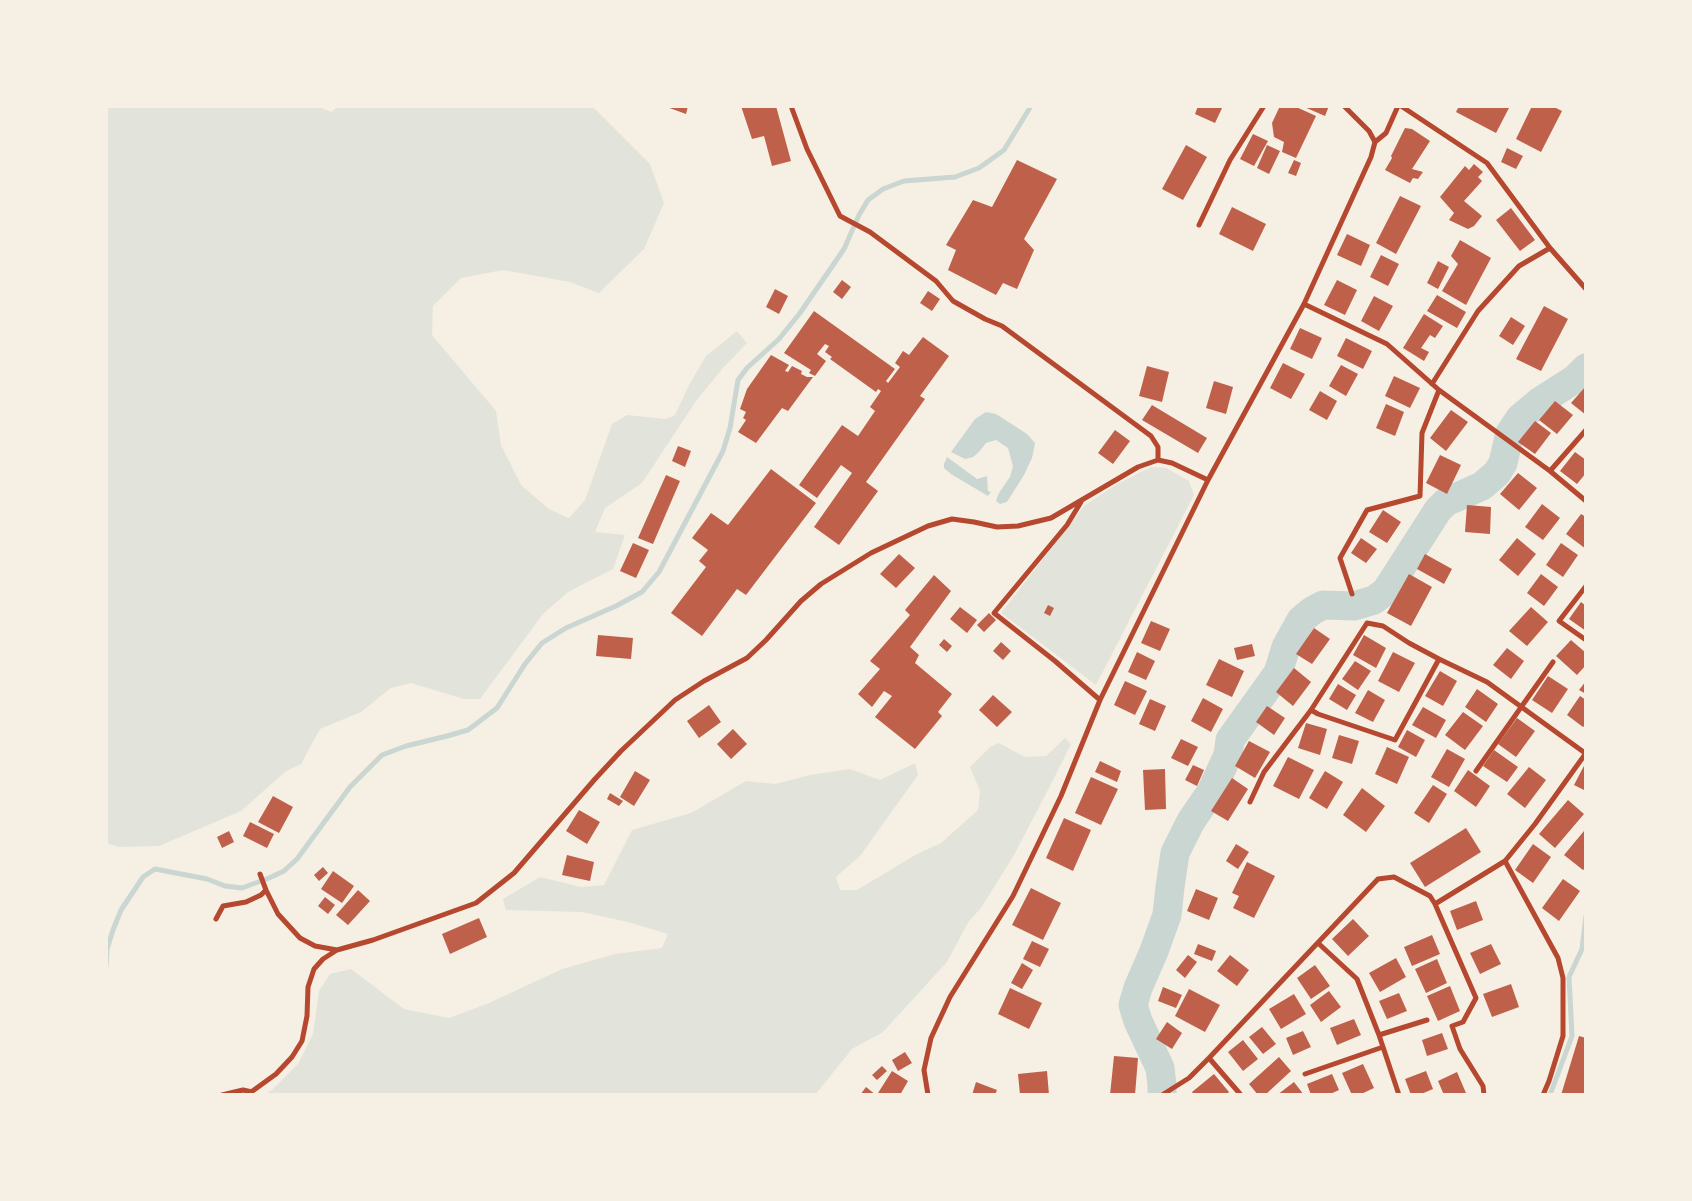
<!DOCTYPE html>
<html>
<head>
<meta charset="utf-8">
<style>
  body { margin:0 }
  #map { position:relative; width:1692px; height:1201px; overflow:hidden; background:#f6efe4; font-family:Inter,sans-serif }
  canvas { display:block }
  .frame { position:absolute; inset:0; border:108px solid #f6efe4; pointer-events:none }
</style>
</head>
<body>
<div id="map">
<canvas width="1692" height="1201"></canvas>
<div class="frame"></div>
</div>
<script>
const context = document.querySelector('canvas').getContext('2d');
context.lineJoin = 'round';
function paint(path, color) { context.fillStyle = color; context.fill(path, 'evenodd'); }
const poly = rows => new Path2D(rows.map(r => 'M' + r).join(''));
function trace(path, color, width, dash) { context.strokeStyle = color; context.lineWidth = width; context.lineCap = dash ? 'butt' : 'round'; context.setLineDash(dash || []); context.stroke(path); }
paint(poly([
  [106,106,317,106,331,112,339,106,592,106,650,164,664,203,644,249,599,293,570,282,503,270,461,278,433,306,432,335,496,411,501,445,521,485,549,509,569,518,585,500,612,424,627,415,666,419,675,415,689,385,706,356,737,331,747,343,723,368,696,401,642,483,605,508,595,532,625,535,613,569,568,592,543,614,480,699,464,699,411,683,391,688,361,712,320,729,301,764,286,771,241,811,159,846,119,847,106,843],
  [1151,467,1166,468,1189,481,1194,495,1096,685,1001,613,1085,505,1117,484],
  [1065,738,1071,744,1050,786,1014,855,981,908,969,921,947,962,883,1032,852,1049,815,1095,263,1095,272,1090,298,1064,313,1034,319,991,330,974,351,969,404,1009,449,1018,489,1003,562,969,615,954,662,948,668,934,628,922,582,912,506,910,503,899,540,877,581,887,604,885,632,830,691,813,746,781,775,784,810,775,850,769,880,780,915,763,918,775,860,856,836,877,840,890,857,890,917,854,941,843,978,810,980,791,970,767,990,747,999,743,1025,757,1046,756]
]), '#e2e4dc');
paint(poly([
  [986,412,996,414,1027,434,1035,443,1032,458,1024,475,1007,502,1000,504,996,501,999,493,1010,477,1013,466,1008,448,996,440,986,443,979,452,973,457,965,459,951,452,975,419],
  [947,457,977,479,987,476,988,491,991,492,988,496,951,474,944,468,944,464]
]), '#c9d6d2');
trace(poly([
  [106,966,107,949,113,930,121,910,143,877,155,869,207,879,225,886,242,888,269,878,284,871,297,859,350,787,382,755,406,746,447,736,468,730,497,708,525,664,542,643,566,628,616,606,642,592,659,572,723,451,730,428,738,380,747,368,779,339,800,313,844,249,859,215,868,200,883,189,904,181,955,177,979,168,1004,150,1031,106],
  [1550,1095,1572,1036,1569,977,1582,949,1586,916]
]), '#c9d6d2', 5);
trace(poly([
  [1162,1095,1162,1085,1160,1068,1138,1021,1133,1005,1138,988,1154,951,1167,915,1170,887,1175,853,1191,821,1211,792,1228,755,1230,740,1278,673,1286,647,1301,620,1312,611,1323,605,1354,606,1374,600,1386,591,1438,510,1446,502,1482,486,1497,473,1503,463,1510,433,1520,418,1539,402,1575,379,1586,368]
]), '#c9d6d2', 29);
paint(poly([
  [664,106,688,106,686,114],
  [741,106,776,106,791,161,772,166,764,136,752,139],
  [1198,106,1223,106,1215,123,1195,114],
  [1280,106,1294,106,1316,116,1296,158,1282,152,1284,142,1274,137,1272,123],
  [1302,106,1329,106,1325,116],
  [1459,106,1510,106,1496,133,1456,112],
  [1532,106,1552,106,1562,111,1541,152,1516,139],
  [1405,128,1412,129,1430,141,1412,169,1423,172,1418,179,1413,178,1410,183,1385,170,1392,158,1391,156],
  [1253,134,1268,141,1254,166,1240,159],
  [1186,145,1207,157,1183,200,1162,189],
  [1267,145,1280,151,1269,174,1257,168],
  [1507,148,1523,156,1516,169,1501,162],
  [1017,160,1057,179,1024,239,1034,250,1017,289,1003,283,996,295,948,270,956,250,946,245,973,200,992,207],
  [1294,160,1301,163,1296,176,1288,173],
  [1474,164,1483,172,1478,177,1482,181,1464,201,1482,216,1474,226,1468,229,1449,220,1454,213,1440,197,1465,166,1469,170],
  [1400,196,1421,206,1396,254,1376,243],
  [1232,207,1266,224,1253,251,1219,234],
  [1511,208,1535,240,1520,251,1496,220],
  [1347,234,1370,245,1361,266,1337,255],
  [1460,240,1491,258,1466,305,1442,291,1458,264,1451,256],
  [1381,255,1399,264,1388,286,1370,277],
  [1438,261,1449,267,1438,289,1427,283],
  [842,280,851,287,842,299,833,292],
  [1337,280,1357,290,1345,315,1324,305],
  [775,289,788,296,779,314,766,307],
  [928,291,940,299,932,311,920,303],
  [1437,295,1466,312,1457,328,1427,311],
  [1374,296,1393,306,1379,331,1361,321],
  [1544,306,1568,319,1541,371,1516,359],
  [814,311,895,369,886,381,888,383,900,367,895,363,903,351,909,355,923,337,949,356,920,396,925,399,866,482,878,491,839,545,814,527,852,473,841,465,817,498,799,485,842,425,858,436,875,411,870,407,881,391,878,389,876,392,830,359,832,357,825,352,829,346,825,344,817,354,826,361,815,376,809,373,811,370,784,353],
  [1424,314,1443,326,1435,338,1430,335,1421,348,1429,352,1424,361,1403,348],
  [1511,317,1525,326,1513,345,1499,336],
  [1300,328,1322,338,1312,359,1290,349],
  [1346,338,1372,351,1363,369,1337,356],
  [771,355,789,365,785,371,788,372,792,366,802,371,801,374,807,377,813,377,788,411,782,408,756,443,738,432,746,420,743,418,746,412,740,409,747,389],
  [1283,363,1305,374,1291,399,1270,388],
  [1341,365,1358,374,1346,396,1329,386],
  [1147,366,1169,372,1162,402,1139,396],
  [1394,376,1420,388,1410,408,1385,396],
  [1214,381,1233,387,1226,414,1206,408],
  [1586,386,1586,415,1571,403],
  [1320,391,1337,401,1327,420,1309,410],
  [1555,401,1573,415,1557,434,1539,420],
  [1386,404,1404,412,1395,436,1376,428],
  [1152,405,1207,438,1198,453,1142,420],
  [1451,410,1468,422,1446,451,1430,438],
  [1535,421,1551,433,1535,454,1518,442],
  [1115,430,1130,441,1113,464,1098,453],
  [678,446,691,451,685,467,672,461],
  [1575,452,1586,460,1586,473,1577,484,1560,471],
  [1440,455,1461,465,1447,494,1426,483],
  [771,469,816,503,746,595,737,589,702,636,671,613,706,567,699,561,708,550,692,538,711,513,728,525],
  [1518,473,1537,488,1519,510,1500,494],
  [666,475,680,481,653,544,638,538],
  [1542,504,1560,518,1543,540,1525,527],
  [1467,505,1491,507,1490,534,1465,532],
  [1383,510,1401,522,1387,543,1369,532],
  [1581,514,1586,517,1586,549,1566,534],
  [1361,538,1377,549,1366,563,1351,553],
  [1517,538,1536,554,1518,576,1499,560],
  [633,543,649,550,636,578,620,571],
  [1561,543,1578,555,1563,577,1546,565],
  [899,554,915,568,896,588,880,574],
  [1425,554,1452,569,1444,584,1417,569],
  [1409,574,1432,587,1411,626,1387,613],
  [1541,574,1558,587,1544,606,1527,593],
  [934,575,951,591,910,647,919,655,915,663,952,694,938,712,942,716,915,749,875,717,892,696,884,691,872,707,858,694,880,669,870,661,910,615,905,610],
  [1581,602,1586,606,1586,631,1569,619],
  [1048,605,1054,608,1050,616,1044,613],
  [960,607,977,620,967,633,950,619],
  [1531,607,1548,622,1527,646,1509,631],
  [989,613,996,620,984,632,977,625],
  [1151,621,1170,629,1160,651,1141,643],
  [1314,628,1330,639,1312,664,1296,654],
  [598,635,633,638,631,659,596,656],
  [1364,635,1386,648,1376,668,1353,655],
  [944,639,952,646,947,652,939,645],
  [1571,640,1586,653,1586,665,1577,675,1556,656],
  [1001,642,1011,651,1003,660,993,651],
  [1252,644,1255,656,1237,660,1234,648],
  [1507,648,1524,661,1511,679,1493,665],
  [1137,652,1155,661,1146,680,1128,672],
  [1393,652,1415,663,1399,692,1378,681],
  [1219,659,1244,671,1232,697,1206,685],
  [1355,661,1371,671,1358,690,1342,679],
  [1294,668,1311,682,1293,706,1276,692],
  [1440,671,1457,681,1443,706,1425,696],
  [1548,676,1568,689,1552,713,1532,700],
  [1125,681,1147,691,1135,715,1114,705],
  [1586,681,1586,694,1579,690],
  [1338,684,1356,695,1347,710,1329,699],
  [1477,689,1498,704,1486,722,1465,707],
  [1368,690,1385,700,1373,722,1355,713],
  [993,695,1012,712,997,727,979,710],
  [1580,696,1586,700,1586,724,1583,727,1567,715],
  [1203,698,1223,709,1211,732,1191,721],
  [1150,699,1166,706,1155,731,1139,724],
  [709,705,721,722,699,738,687,721],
  [1267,706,1285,718,1274,735,1256,722],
  [1423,707,1446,720,1436,738,1412,725],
  [1463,712,1483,726,1465,750,1445,735],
  [1517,718,1535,731,1516,757,1498,744],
  [1306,723,1327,729,1320,755,1298,748],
  [733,729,747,744,731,759,717,744],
  [1407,730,1425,740,1416,757,1398,747],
  [1339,735,1359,741,1352,764,1332,758],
  [1181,739,1198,747,1188,766,1171,758],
  [1249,741,1270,752,1255,778,1235,766],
  [1387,747,1409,757,1397,784,1375,774],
  [1447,749,1465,759,1449,787,1431,777],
  [1494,750,1518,767,1507,782,1483,766],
  [1288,757,1314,770,1299,799,1273,786],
  [1100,761,1121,771,1117,782,1095,772],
  [1586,762,1586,791,1574,785],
  [1193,765,1204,770,1197,786,1185,780],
  [1529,767,1546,780,1525,808,1507,794],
  [1165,769,1166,809,1145,810,1143,770],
  [1468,770,1490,786,1476,807,1454,791],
  [635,771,650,780,634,806,620,797],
  [1325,771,1343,782,1327,809,1309,798],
  [1091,777,1118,789,1101,825,1075,813],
  [1232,778,1248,789,1228,821,1211,811],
  [1433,785,1447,794,1429,823,1414,813],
  [1362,788,1385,806,1366,832,1343,815],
  [610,793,623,801,619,806,607,799],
  [273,796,293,807,279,833,258,822],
  [1568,800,1584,814,1555,848,1539,834],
  [579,810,600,822,587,844,566,831],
  [1064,818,1091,830,1073,871,1046,858],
  [250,822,274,834,267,848,243,836],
  [1466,828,1481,852,1425,887,1410,863],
  [229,831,234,842,222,848,217,837],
  [1584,831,1586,833,1586,868,1583,870,1564,855],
  [1236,844,1249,852,1238,869,1226,861],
  [1533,844,1551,857,1533,883,1515,870],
  [567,855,594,862,590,881,562,875],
  [1247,862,1275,876,1254,918,1233,908,1239,896,1232,893],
  [323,867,328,873,319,881,314,875],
  [333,871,354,886,342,903,321,889],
  [1563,879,1580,891,1559,921,1542,908],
  [1031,888,1061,903,1043,940,1012,925],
  [1196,889,1218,898,1209,920,1187,911],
  [358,890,370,901,348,925,336,915],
  [325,897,335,905,328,914,318,906],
  [1476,901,1483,920,1457,930,1450,911],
  [479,918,487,937,450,954,442,934],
  [1353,919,1369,936,1348,956,1332,939],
  [1432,935,1440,954,1412,966,1404,947],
  [1032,941,1049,949,1040,967,1023,959],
  [1198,944,1216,951,1212,961,1194,954],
  [1491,944,1501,964,1480,974,1470,953],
  [1188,955,1197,962,1185,978,1176,970],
  [1230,955,1249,970,1237,986,1217,971],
  [1396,958,1406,977,1380,992,1369,973],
  [1437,959,1447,983,1426,993,1415,969],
  [1022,963,1033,970,1022,989,1011,983],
  [1315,965,1330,986,1311,999,1297,978],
  [1511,984,1519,1007,1492,1017,1483,994],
  [1450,986,1460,1011,1438,1021,1427,996],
  [1163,987,1182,995,1176,1008,1158,1001],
  [1010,988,1042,1003,1029,1029,998,1014],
  [1189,989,1220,1005,1205,1032,1175,1016],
  [1329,991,1341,1007,1321,1022,1310,1005],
  [1399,993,1407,1011,1387,1019,1379,1001],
  [1294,994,1306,1014,1281,1029,1269,1009],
  [1354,1019,1361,1035,1337,1045,1330,1028],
  [1167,1022,1182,1033,1172,1049,1156,1039],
  [1262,1027,1276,1044,1263,1054,1249,1037],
  [1303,1031,1311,1047,1293,1055,1286,1038],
  [1442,1033,1448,1049,1427,1056,1422,1040],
  [1579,1036,1586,1038,1586,1095,1561,1095],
  [1243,1040,1258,1059,1243,1071,1228,1052],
  [905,1052,912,1063,898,1071,892,1060],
  [1114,1056,1138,1058,1135,1095,1110,1095],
  [1279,1057,1291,1071,1265,1095,1258,1095,1249,1084],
  [1363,1064,1374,1088,1359,1095,1352,1095,1342,1073],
  [882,1066,887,1071,877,1080,872,1075],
  [892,1071,908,1081,900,1095,880,1095,878,1093],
  [1047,1071,1049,1095,1020,1095,1018,1074],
  [1426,1071,1433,1089,1419,1095,1411,1095,1405,1079],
  [1457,1072,1466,1093,1463,1095,1444,1095,1438,1081],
  [1214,1074,1229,1092,1226,1095,1194,1095,1192,1092],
  [1332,1074,1339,1090,1328,1095,1311,1095,1307,1084],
  [976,1082,997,1090,995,1095,972,1095],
  [1294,1082,1304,1095,1277,1095],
  [866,1087,876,1095,860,1095]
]), '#bf614a');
trace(poly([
  [791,106,807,149,840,216,870,232,936,281,953,301,985,319,1002,326,1151,436,1158,447,1158,460],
  [1401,106,1487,163,1550,248,1586,289],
  [1375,142,1386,133,1398,106],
  [1199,225,1230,160,1264,106],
  [1304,304,1387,344,1439,390,1550,471],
  [1432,384,1478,311,1519,266,1550,248],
  [1586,430,1550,471,1586,501],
  [1081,502,1067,525,994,613,1055,661,1100,700],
  [1586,586,1559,621,1586,640],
  [1352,594,1340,558,1367,510,1420,496,1422,433,1439,390],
  [1311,710,1318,714,1395,740,1439,659,1487,682,1585,753],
  [1476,771,1553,662],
  [1250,802,1264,772,1311,710,1367,623,1383,626,1409,643,1439,659],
  [1505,861,1558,958,1563,978,1563,1036,1549,1081,1543,1095],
  [260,874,266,890,278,914,300,938,315,946,337,950],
  [1435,904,1476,998,1463,1022,1452,1026,1460,1049,1483,1086,1484,1095],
  [216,919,223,906,246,902,261,895,266,890],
  [1318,943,1357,979,1379,1035,1399,1095],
  [1379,1035,1427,1020],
  [1209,1058,1241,1095],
  [1305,1074,1383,1047],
  [222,1095,243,1090,252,1092],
  [247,1095,276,1074,292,1057,302,1041,307,1016,308,987,314,969,323,959,337,950,373,940,476,903,514,873,595,779,621,751,675,700,704,681,747,658,766,640,801,601,821,584,871,553,928,526,952,519,974,522,997,527,1018,526,1051,518,1138,467,1158,460,1172,463,1208,480],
  [928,1095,924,1070,931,1038,950,997,1013,896,1061,796,1100,700,1208,480,1304,304,1371,157,1375,142,1369,131,1344,106],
  [1162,1095,1189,1078,1209,1058,1378,879,1394,877,1430,896,1435,904,1505,861,1535,824,1586,753]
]), '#b5482f', 5);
</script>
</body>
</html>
